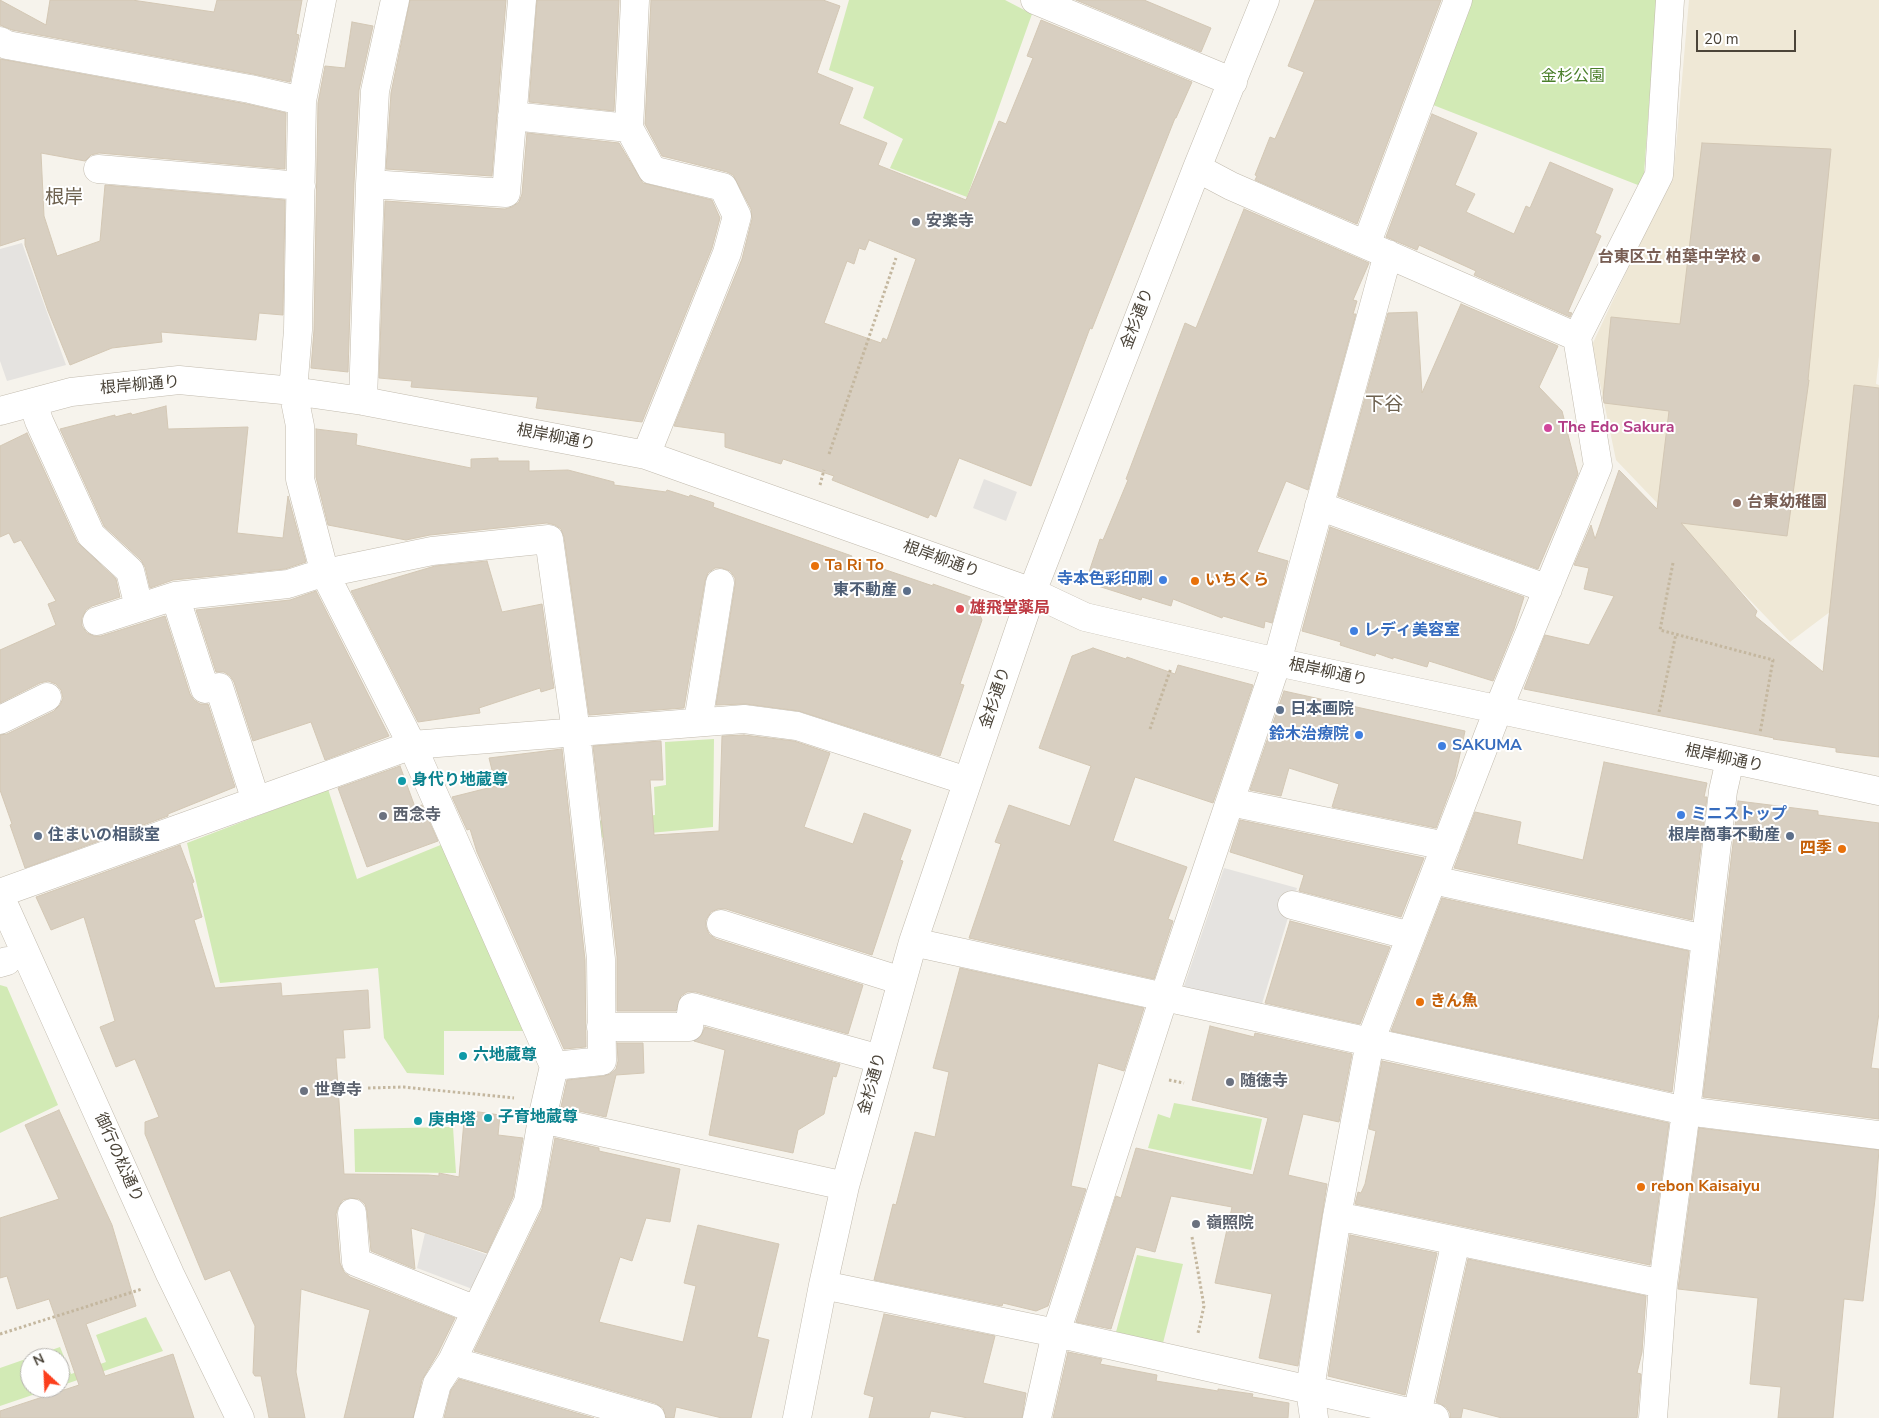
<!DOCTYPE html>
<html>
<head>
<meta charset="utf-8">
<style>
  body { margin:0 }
  #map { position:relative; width:1879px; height:1418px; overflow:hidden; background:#f6f3ec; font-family:"Nunito Sans",sans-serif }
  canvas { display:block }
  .north { position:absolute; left:20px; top:1348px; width:50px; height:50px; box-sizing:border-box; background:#fff; border:1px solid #b7b4b0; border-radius:50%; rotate:335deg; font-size:14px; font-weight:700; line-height:20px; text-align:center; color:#4b4439 }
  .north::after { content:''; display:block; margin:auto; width:18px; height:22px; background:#fc3f1d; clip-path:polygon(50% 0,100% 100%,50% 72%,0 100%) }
  .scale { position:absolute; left:1696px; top:30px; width:100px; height:22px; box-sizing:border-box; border:2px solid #4b4439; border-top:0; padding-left:6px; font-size:15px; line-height:18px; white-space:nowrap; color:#4b4439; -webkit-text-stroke:4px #fff; paint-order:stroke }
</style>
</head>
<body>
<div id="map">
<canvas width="1879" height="1418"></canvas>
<div class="north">N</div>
<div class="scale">20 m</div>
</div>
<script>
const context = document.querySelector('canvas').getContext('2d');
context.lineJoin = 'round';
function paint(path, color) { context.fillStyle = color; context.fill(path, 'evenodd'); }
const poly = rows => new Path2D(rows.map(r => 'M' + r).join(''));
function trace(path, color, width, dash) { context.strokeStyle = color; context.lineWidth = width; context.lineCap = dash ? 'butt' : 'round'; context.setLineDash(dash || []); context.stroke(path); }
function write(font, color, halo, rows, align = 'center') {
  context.font = font + ' "Nunito Sans","Noto Sans JP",sans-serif'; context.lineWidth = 4; context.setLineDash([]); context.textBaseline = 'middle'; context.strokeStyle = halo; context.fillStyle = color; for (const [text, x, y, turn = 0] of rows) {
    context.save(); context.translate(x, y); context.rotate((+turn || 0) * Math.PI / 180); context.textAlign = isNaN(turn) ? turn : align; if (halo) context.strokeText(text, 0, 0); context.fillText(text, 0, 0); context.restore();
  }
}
paint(poly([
  [1689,0,1879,0,1879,356,1876,384,1879,385,1879,575,1790,642,1616,460,1592,345,1674,170]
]), '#efe8d6');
paint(poly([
  [849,0,1005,0,1032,14,967,197,890,168,903,139,863,118,874,87,829,70],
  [1466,0,1657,0,1643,187,1428,103],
  [714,739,713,827,598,838,596,821,655,815,654,787,666,785,665,742],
  [328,789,357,879,443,844,525,1031,444,1031,444,1075,407,1073,384,1038,378,968,220,983,187,843],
  [0,985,7,987,58,1105,0,1133],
  [1174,1103,1262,1119,1251,1170,1148,1148,1158,1114,1170,1118],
  [453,1127,456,1173,355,1172,354,1129],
  [1137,1255,1183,1264,1163,1343,1116,1332],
  [146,1317,163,1351,60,1386,60,1358,30,1358,30,1388,53,1388,0,1406,0,1368,60,1347,71,1374,106,1362,96,1335]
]), '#d2eab5');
paint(poly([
  [22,243,66,365,7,381,0,361,0,249],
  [984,479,1017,492,1006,521,973,508],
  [1224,868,1297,888,1261,1007,1182,992],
  [425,1233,488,1255,475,1290,417,1268]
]), '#e5e3e0');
const building = poly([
  [0,0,46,25,50,0,132,0,214,12,217,0,302,0,296,34,299,35,290,82,253,74,12,30,0,25,0,0],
  [410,0,506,0,492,176,386,169,391,93,410,0],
  [537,0,619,0,614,111,529,102,537,0],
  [651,0,823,0,840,6,817,73,853,88,839,124,887,143,878,165,966,200,999,121,1006,124,1033,58,1027,56,1041,20,1192,82,1176,118,1175,118,1092,329,1090,328,1031,486,959,458,936,517,930,514,928,518,832,480,834,476,783,459,781,464,725,447,725,433,674,426,742,259,752,219,751,209,733,175,727,172,662,156,645,124,651,0],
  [869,240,916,259,887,340,883,338,881,343,824,323,847,261,854,264,859,248,865,250,869,240],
  [1076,0,1144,0,1211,28,1201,52,1076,0],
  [1315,0,1441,0,1357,224,1255,180,1257,176,1255,175,1270,137,1275,139,1304,72,1288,66,1315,0],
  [352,22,373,26,359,90,354,183,348,372,311,368,314,330,318,103,325,66,345,68,352,22],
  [0,59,247,104,286,113,285,169,99,153,91,155,85,161,41,153,44,216,57,256,100,241,105,185,285,200,283,315,259,313,256,340,161,332,162,342,112,348,70,365,48,311,25,245,25,238,0,246,0,59],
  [1432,114,1477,133,1455,185,1475,194,1466,212,1514,234,1526,206,1530,208,1550,162,1613,189,1595,233,1601,236,1568,312,1572,313,1570,317,1474,275,1476,271,1419,245,1417,250,1386,237,1432,114],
  [527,133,619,143,643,183,712,200,720,218,712,248,642,422,536,408,538,397,411,387,412,381,379,378,385,201,505,209,512,207,519,202,522,194,527,133],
  [1702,143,1831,149,1808,380,1809,380,1787,536,1681,523,1757,611,1755,616,1823,672,1854,385,1879,388,1879,757,1836,752,1836,748,1773,739,1774,738,1524,689,1545,635,1589,645,1614,596,1584,589,1589,568,1574,565,1591,525,1595,539,1619,470,1657,509,1669,411,1604,403,1603,398,1611,317,1680,324,1702,143],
  [1244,209,1369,263,1353,300,1357,301,1353,314,1356,314,1308,490,1286,481,1257,552,1288,561,1272,623,1265,621,1264,628,1223,616,1222,618,1173,599,1171,606,1142,597,1141,600,1120,593,1098,586,1089,572,1100,539,1103,540,1128,480,1126,479,1185,323,1196,328,1244,209],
  [1461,304,1558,346,1539,387,1562,411,1578,474,1538,569,1338,496,1388,313,1417,312,1422,393,1461,304],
  [166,406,168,429,248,427,237,533,283,538,288,496,306,562,285,569,173,580,150,588,145,567,141,560,104,526,60,429,115,415,115,417,131,413,132,415,166,406],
  [316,429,357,434,356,445,471,468,471,459,498,458,498,461,529,461,529,471,568,470,614,482,614,485,666,492,667,490,689,497,690,495,714,503,713,507,852,556,851,558,933,586,933,584,973,598,982,620,960,684,964,685,940,756,799,711,746,704,716,705,735,585,735,578,730,571,722,568,715,568,708,573,705,581,684,708,589,715,564,537,561,529,555,525,547,523,430,535,406,540,328,525,316,477,316,429],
  [27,433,77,542,116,579,120,597,92,606,86,610,82,618,82,626,87,633,94,636,101,636,165,616,190,694,194,700,200,704,208,704,235,787,168,814,168,816,25,868,10,825,12,824,0,790,0,735,7,734,54,711,60,705,63,698,61,690,56,684,48,681,40,683,0,703,0,650,56,625,48,604,56,601,21,540,14,543,9,533,0,537,0,446,27,433],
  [1330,527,1524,597,1514,629,1493,681,1429,661,1427,667,1393,657,1393,659,1376,653,1375,656,1340,645,1341,642,1302,631,1330,527],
  [487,561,502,612,542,604,554,688,541,692,540,688,479,708,480,713,418,722,351,591,435,566,487,561],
  [316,591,389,736,325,760,311,722,253,741,234,682,230,676,224,672,216,672,196,610,290,600,316,591],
  [1093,648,1126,659,1127,657,1175,674,1178,665,1253,685,1213,803,1135,777,1113,841,1187,867,1168,919,1173,921,1154,979,969,938,1001,844,995,842,1009,805,1070,826,1091,766,1039,748,1072,656,1093,648],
  [1284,691,1465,731,1455,777,1436,828,1332,807,1339,784,1289,768,1281,796,1250,790,1284,691],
  [744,735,794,741,830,753,804,827,853,844,864,813,911,830,900,860,903,861,872,955,726,909,718,909,711,912,706,920,706,927,709,934,716,939,863,985,848,1034,696,992,687,992,681,996,676,1011,617,1011,617,957,593,746,661,741,663,780,650,780,654,835,719,831,722,736,744,735],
  [562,749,585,960,586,1047,564,1049,477,852,470,829,467,830,452,797,496,786,489,758,562,749],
  [1604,762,1707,783,1704,797,1707,797,1692,920,1454,868,1475,812,1521,822,1517,844,1583,860,1604,762],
  [400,766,415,807,422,805,438,841,367,867,338,788,400,766],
  [1738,801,1818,811,1818,815,1879,823,1879,1013,1871,1068,1879,1069,1879,1119,1703,1097,1738,801],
  [1240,820,1424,858,1401,917,1299,891,1304,875,1230,852,1240,820],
  [180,845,194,882,192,883,202,917,194,920,215,988,281,983,282,996,368,990,370,1028,343,1030,345,1058,336,1058,344,1174,428,1175,439,1176,439,1173,459,1177,465,1110,500,1115,498,1135,523,1138,513,1197,487,1253,411,1228,415,1269,371,1251,367,1211,365,1204,359,1199,350,1198,343,1200,338,1207,336,1214,340,1263,344,1272,350,1277,455,1318,438,1353,422,1380,413,1418,344,1418,370,1310,301,1289,296,1372,305,1418,269,1418,261,1376,255,1376,253,1373,255,1326,230,1270,205,1280,145,1134,145,1122,159,1117,135,1059,116,1067,100,1027,115,1021,84,917,51,930,36,897,180,845],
  [1442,898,1689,951,1672,1092,1391,1031,1442,898],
  [1290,921,1390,947,1360,1024,1265,1003,1290,921],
  [960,968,1144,1008,1124,1071,1098,1063,1071,1186,1086,1189,1048,1306,1036,1311,1003,1303,1002,1306,874,1280,893,1204,896,1205,915,1132,935,1137,949,1072,933,1068,960,968],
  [1210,1026,1254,1037,1255,1033,1352,1054,1339,1122,1303,1114,1288,1175,1327,1184,1298,1366,1259,1358,1272,1294,1215,1283,1232,1207,1171,1196,1155,1252,1136,1247,1111,1329,1076,1322,1116,1196,1121,1198,1136,1148,1253,1175,1268,1118,1192,1100,1210,1026],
  [705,1027,840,1064,836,1077,833,1076,824,1114,798,1130,793,1153,709,1135,725,1050,694,1041,701,1036,705,1027],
  [617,1043,643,1043,644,1073,616,1075,606,1117,561,1107,567,1080,604,1076,610,1074,616,1069,618,1061,617,1043],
  [1382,1061,1669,1123,1650,1265,1355,1204,1358,1192,1361,1193,1365,1184,1376,1131,1369,1129,1382,1061],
  [59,1110,112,1225,136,1306,86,1324,105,1376,173,1354,194,1418,0,1418,0,1411,79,1385,49,1299,17,1309,7,1276,0,1278,0,1218,59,1199,25,1125,59,1110],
  [1699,1128,1879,1150,1875,1199,1863,1301,1844,1299,1833,1418,1778,1418,1781,1387,1750,1384,1758,1298,1678,1289,1699,1128],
  [555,1138,599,1148,599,1151,680,1169,670,1222,646,1218,632,1261,620,1257,599,1322,683,1342,696,1286,684,1283,698,1225,779,1244,757,1337,769,1340,751,1418,722,1418,676,1407,674,1418,666,1418,663,1408,655,1403,474,1351,542,1209,555,1138],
  [1350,1235,1437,1253,1405,1395,1328,1376,1350,1235],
  [1468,1259,1646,1296,1642,1352,1637,1373,1641,1374,1637,1418,1502,1418,1463,1408,1461,1418,1450,1418,1450,1413,1446,1407,1436,1402,1468,1259],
  [884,1314,995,1336,983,1383,1026,1393,1022,1418,968,1418,931,1411,929,1418,869,1418,874,1397,864,1394,884,1314],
  [1068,1352,1102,1359,1100,1364,1157,1375,1156,1381,1218,1391,1218,1389,1253,1394,1252,1397,1289,1403,1288,1418,1053,1418,1068,1352],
  [459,1379,594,1418,444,1418,451,1390,459,1379]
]);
paint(building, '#d8cfc1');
trace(building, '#d3c7b4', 1);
const minor = poly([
  [322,0,302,101,298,330,293,391,300,426,300,479,325,574,412,745,554,1066,542,1119,528,1202,452,1361,437,1384,428,1418],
  [1035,0,1233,82],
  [0,41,7,45,250,89,302,101],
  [512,116,629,128,652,170,723,187,737,216,727,253,646,455],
  [629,128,635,0],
  [1197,168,1231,186,1577,337],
  [98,169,301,186],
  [370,184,506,193,522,0],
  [1366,245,1458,0],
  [363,401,370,184,375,91,395,0],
  [33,403,39,421,91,535,130,571,139,607],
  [0,411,71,392,179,380,293,391,363,401,646,455,1032,592,1085,617,1277,662,1879,791],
  [1319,506,1548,589],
  [175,596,205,689,219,687,256,801],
  [97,621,175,596,288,584,316,575,432,551,549,539,576,732,601,959,602,1061,554,1066],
  [0,720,47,697],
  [698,722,720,583],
  [1230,802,1446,846],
  [1433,880,1705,939],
  [0,893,412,745,744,719,797,726,967,781],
  [0,896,170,1274,240,1418],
  [1292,905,1411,936],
  [721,924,902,981],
  [913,942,1686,1111,1879,1135],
  [0,963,7,961],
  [601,1027,689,1027,692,1007,880,1059],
  [542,1119,845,1186],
  [352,1213,356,1262,476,1310],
  [1337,1216,1663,1284],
  [823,1285,1056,1333,1435,1418],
  [452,1361,651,1418],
  [1417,1414,1456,1241],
  [797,1418,823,1285,845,1186,913,942,1032,592,1197,168,1265,0],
  [1037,1418,1056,1333,1164,997,1277,662,1388,254],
  [1314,1418,1310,1389,1337,1216,1370,1042,1498,710,1598,466,1577,337,1659,175,1670,0],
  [1653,1418,1663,1284,1686,1111,1723,791,1730,760]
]);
trace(minor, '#c2bbae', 29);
trace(poly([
  [829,454,896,258],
  [820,485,824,470],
  [1673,563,1660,630,1773,660,1760,733],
  [1659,712,1676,634],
  [1150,729,1171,668],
  [1169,1080,1184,1083],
  [368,1088,404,1087,514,1098],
  [1192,1237,1204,1306,1198,1333],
  [0,1334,142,1289]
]), '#c4b79f', 3, [2.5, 2.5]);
trace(minor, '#fff', 28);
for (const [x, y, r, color] of [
  [916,222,5,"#6b7280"],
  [1756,258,5,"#8d6e63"],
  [1548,428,5,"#d1479c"],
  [1737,503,5,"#8d6e63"],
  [815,566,5,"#e8710a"],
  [1163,580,5,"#3f7fe0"],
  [1195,581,5,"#e8710a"],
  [907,591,5,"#5c6f8a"],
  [960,609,5,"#e0444e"],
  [1354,631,5,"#3f7fe0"],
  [1280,710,5,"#5c6f8a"],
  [1359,735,5,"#3f7fe0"],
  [1442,746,5,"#3f7fe0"],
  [402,781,5,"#0f9aa8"],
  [1681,815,5,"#3f7fe0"],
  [383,816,5,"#6b7280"],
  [38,836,5,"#5c6f8a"],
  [1790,836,5,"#5c6f8a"],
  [1842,849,5,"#e8710a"],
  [1420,1002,5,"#e8710a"],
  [463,1056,5,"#0f9aa8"],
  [1230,1082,5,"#6b7280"],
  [304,1091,5,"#6b7280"],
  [488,1118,5,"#0f9aa8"],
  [418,1121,5,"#0f9aa8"],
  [1641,1187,5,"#e8710a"],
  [1196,1224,5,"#6b7280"]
]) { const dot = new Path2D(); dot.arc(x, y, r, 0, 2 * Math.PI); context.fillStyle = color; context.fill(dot); trace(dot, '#fff', 2); }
write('16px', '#4a7f2a', '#fff', [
  ["金杉公園",1573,77]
]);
write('bold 16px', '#5b616d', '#fff', [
  ["安楽寺",926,222],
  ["西念寺",393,816],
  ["随徳寺",1240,1082],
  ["世尊寺",314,1091],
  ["嶺照院",1206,1224]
], 'left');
write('bold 16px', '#785e54', '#fff', [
  ["台東区立 柏葉中学校",1746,258],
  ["台東幼稚園",1747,503,"left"]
], 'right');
write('16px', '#4b4439', '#fff', [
  ["金杉通り",1138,319,-69],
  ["根岸柳通り",140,386,-5],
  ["根岸柳通り",556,438,11],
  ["根岸柳通り",941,560,20],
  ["根岸柳通り",1328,673,12],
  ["金杉通り",996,698,-71],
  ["根岸柳通り",1724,759,12],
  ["金杉通り",873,1084,-74],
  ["御行の松通り",118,1158,66]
]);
write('bold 16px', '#b23c85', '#fff', [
  ["The Edo Sakura",1558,428]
], 'left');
write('bold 16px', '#c56008', '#fff', [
  ["Ta Ri To",825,566],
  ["いちくら",1205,581],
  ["四季",1832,849,"right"],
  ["きん魚",1430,1002],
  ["rebon Kaisaiyu",1651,1187]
], 'left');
write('bold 16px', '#366cbe', '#fff', [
  ["寺本色彩印刷",1153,580,"right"],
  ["レディ美容室",1364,631],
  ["鈴木治療院",1349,735,"right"],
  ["SAKUMA",1452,746],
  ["ミニストップ",1691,815]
], 'left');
write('bold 16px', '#4e5e75', '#fff', [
  ["東不動産",897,591],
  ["日本画院",1290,710,"left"],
  ["住まいの相談室",48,836,"left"],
  ["根岸商事不動産",1780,836]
], 'right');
write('bold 16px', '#be3a42', '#fff', [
  ["雄飛堂薬局",970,609]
], 'left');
write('bold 16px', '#0d838f', '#fff', [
  ["身代り地蔵尊",412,781],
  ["六地蔵尊",473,1056],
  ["子育地蔵尊",498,1118],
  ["庚申塔",428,1121]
], 'left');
write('19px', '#6e6250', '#fff', [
  ["根岸",64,198],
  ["下谷",1384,405]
]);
</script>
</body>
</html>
